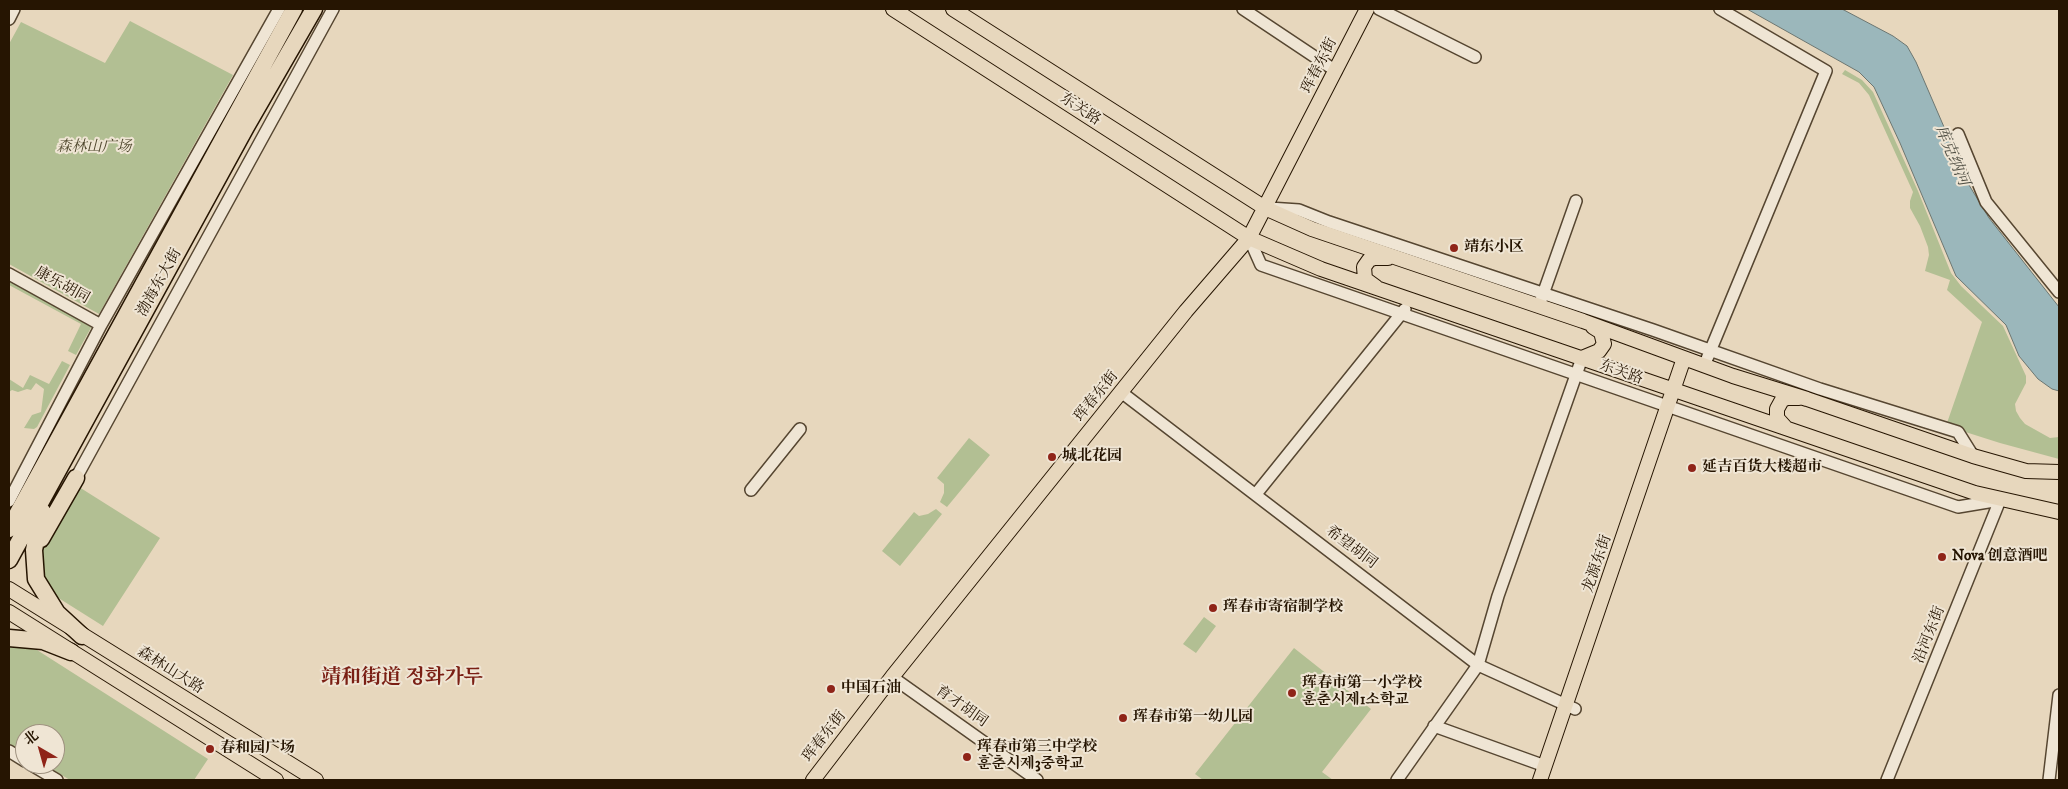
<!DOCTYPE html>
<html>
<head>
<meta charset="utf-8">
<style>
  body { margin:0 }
  #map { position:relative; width:2068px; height:789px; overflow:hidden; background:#e7d7bd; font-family:"IM FELL DW Pica","Noto Serif SC",serif }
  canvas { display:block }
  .frame { position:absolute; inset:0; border:10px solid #261502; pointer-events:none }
  .north { position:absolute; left:15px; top:724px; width:50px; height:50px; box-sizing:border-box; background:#efe5d4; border:1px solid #9f9280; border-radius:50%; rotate:322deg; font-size:14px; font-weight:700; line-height:20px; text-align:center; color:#261502 }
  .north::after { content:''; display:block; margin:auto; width:18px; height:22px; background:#8f2418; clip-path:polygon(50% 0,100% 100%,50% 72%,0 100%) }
</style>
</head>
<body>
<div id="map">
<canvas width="2068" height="789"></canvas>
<div class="frame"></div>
<div class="north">北</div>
</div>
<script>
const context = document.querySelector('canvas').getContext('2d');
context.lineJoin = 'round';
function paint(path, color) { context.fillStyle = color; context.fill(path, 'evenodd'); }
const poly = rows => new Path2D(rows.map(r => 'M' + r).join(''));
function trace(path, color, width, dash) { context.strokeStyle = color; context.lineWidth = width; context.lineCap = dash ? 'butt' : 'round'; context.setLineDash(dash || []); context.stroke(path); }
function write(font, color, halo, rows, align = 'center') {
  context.font = font + ' "IM FELL DW Pica","Noto Serif SC","Noto Serif KR",serif'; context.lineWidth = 4; context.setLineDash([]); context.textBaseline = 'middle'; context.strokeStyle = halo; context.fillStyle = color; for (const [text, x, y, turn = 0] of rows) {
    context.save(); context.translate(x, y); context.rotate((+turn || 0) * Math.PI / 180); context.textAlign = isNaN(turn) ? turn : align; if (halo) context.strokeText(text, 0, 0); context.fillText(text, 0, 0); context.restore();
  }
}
paint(poly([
  [130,21,233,75,99,314,9,264,9,44,21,22,105,63],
  [1845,70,1862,80,1873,92,1918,191,1951,273,1961,286,2003,326,2026,376,2026,383,2015,404,2016,411,2020,418,2025,424,2050,438,2059,437,2059,459,2000,443,1956,429,1947,423,1982,322,1947,290,1950,280,1925,271,1929,255,1928,247,1920,226,1910,208,1910,201,1913,192,1869,95,1859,83,1842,74],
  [9,278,93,324,76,355,68,351,81,324,9,285],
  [62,361,70,365,37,427,34,429,24,428,32,415,41,412,44,389,36,383,31,390,27,389,18,392,12,390,9,392,9,379,23,388,30,375,49,384],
  [969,438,990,455,947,507,940,502,944,493,944,484,937,478],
  [79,487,160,538,103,626,49,592,39,574,39,550],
  [936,509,942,514,900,566,882,551,914,512,919,516,928,514],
  [1204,617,1216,626,1196,653,1183,644],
  [9,644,28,646,37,650,208,759,194,780,70,780,43,764,55,764,55,734,25,734,25,754,9,744],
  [1294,648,1371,709,1322,772,1333,780,1203,780,1195,774]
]), '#b2bf93');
const water = poly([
  [1747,9,1842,9,1893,36,1907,46,1916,62,1969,185,1989,218,2059,307,2059,391,2052,389,2038,379,2019,356,2006,325,1956,276,1900,143,1874,87,1859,72,1747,9]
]);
paint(water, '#9bb7bb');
trace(water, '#6c7671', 1);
const minor = poly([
  [1243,9,1336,71],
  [1379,9,1475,57],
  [9,19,14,9],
  [1958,134,1986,202,2059,292],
  [1269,208,1299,210,1329,222,1653,330,1820,389,1958,432,1973,456],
  [1249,238,1261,265,1958,507,2000,500],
  [9,274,101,325],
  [1541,300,1576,201],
  [1704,366,1826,71,1720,9],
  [1121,392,1478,665,1575,709],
  [76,478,333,9],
  [751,490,800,429],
  [1256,494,1405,309],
  [9,501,101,325,279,9],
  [892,677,1037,780],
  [1434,726,1545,766],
  [9,751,25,761],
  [30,764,57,780],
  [1397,780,1478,665,1498,596,1582,358],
  [1887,780,2000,500],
  [2049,780,2059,695]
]);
const major = poly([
  [893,9,1249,238,1321,269,1975,493,2059,512],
  [953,9,1265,208,1312,229,1583,321,1733,376,1807,399,1973,456,2026,471,2059,472],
  [1376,287,1365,279,1364,267,1369,260,1374,258,1388,258],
  [1582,358,1599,351,1604,344,1601,332,1593,327],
  [1786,428,1777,418,1777,409,1782,400,1787,398,1799,398],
  [9,589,316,780],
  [9,612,276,780],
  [813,780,892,677,1186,311,1249,238,1367,9],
  [1540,780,1684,358]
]);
const highway = poly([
  [42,511,34,550,36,579,57,613,82,636],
  [9,529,294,9],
  [41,539,76,478],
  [9,560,246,127,314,9],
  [9,638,43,641,71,652]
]);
trace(minor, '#564631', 14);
trace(major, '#261502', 16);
trace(highway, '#261502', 19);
trace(minor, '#efe5d4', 11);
trace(major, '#e7d7bd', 14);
trace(highway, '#e7d7bd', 16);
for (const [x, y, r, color] of [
  [1454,248,5,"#8f2418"],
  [1052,457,5,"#8f2418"],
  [1692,468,5,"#8f2418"],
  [1942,557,5,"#8f2418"],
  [1213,608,5,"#8f2418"],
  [831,689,5,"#8f2418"],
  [1292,693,5,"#8f2418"],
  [1123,718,5,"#8f2418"],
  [210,749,5,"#8f2418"],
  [967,757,5,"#8f2418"]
]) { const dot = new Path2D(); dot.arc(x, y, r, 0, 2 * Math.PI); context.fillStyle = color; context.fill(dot); trace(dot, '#efe5d4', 2); }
write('15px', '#261502', '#efe5d4', [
  ["珲春东街",1320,66,-63],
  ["东关路",1080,110,33],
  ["渤海东大街",160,283,-61],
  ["康乐胡同",62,286,29],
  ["东关路",1621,373,19],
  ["珲春东街",1097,397,-51],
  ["希望胡同",1351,548,37],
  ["龙源东街",1598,564,-71],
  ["沿河东街",1930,635,-68],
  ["森林山大路",170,671,32],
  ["育才胡同",961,707,35],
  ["珲春东街",825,737,-52]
]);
write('italic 15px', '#50482e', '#efe5d4', [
  ["森林山广场",94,148]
]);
write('bold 15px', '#261502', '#efe5d4', [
  ["靖东小区",1464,248],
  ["城北花园",1062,457],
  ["延吉百货大楼超市",1702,468],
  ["Nova 创意酒吧",1952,557],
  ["珲春市寄宿制学校",1223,608],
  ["珲春市第一小学校",1302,684],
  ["훈춘시제1소학교",1302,701],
  ["中国石油",841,689],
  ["珲春市第一幼儿园",1133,718],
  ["珲春市第三中学校",977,748],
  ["훈춘시제3중학교",977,765],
  ["春和园广场",220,749]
], 'left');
write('italic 16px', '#4f4e43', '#efe5d4', [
  ["库克纳河",1951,156,67]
]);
write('bold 20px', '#7a1f14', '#efe5d4', [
  ["靖和街道 정화가두",402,679]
]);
</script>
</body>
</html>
